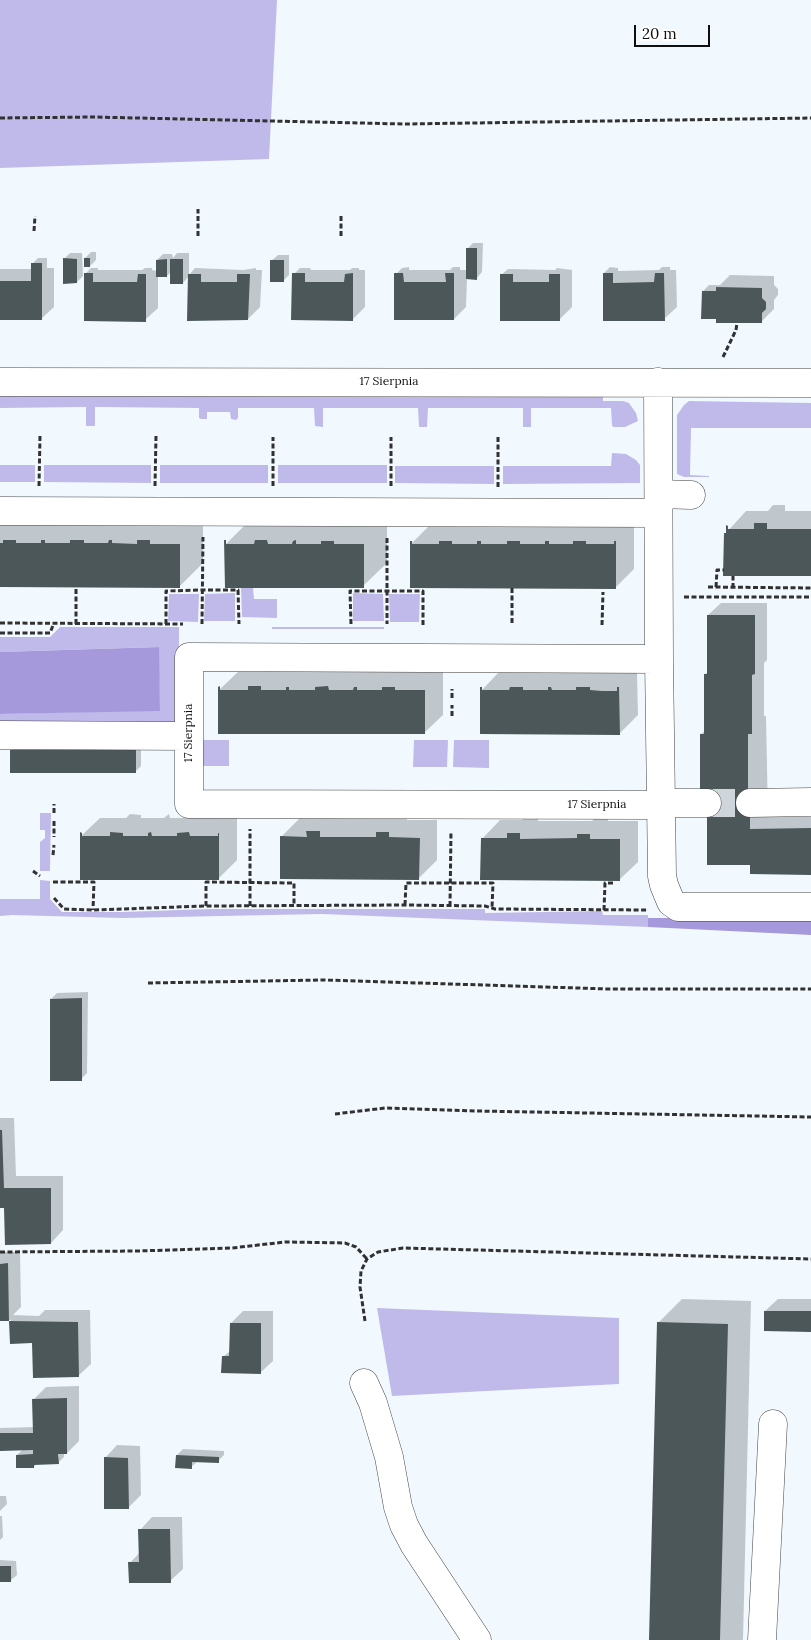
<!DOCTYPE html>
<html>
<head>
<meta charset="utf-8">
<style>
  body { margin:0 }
  #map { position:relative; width:811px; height:1640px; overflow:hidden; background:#f1f9ff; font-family:Lora,serif }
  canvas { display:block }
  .scale { position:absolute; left:634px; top:25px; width:76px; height:22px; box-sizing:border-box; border:2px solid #0f0f0f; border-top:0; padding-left:6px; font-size:15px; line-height:18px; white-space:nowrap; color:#0f0f0f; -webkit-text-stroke:4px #fff; paint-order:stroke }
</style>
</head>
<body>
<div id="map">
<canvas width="811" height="1640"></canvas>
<div class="scale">20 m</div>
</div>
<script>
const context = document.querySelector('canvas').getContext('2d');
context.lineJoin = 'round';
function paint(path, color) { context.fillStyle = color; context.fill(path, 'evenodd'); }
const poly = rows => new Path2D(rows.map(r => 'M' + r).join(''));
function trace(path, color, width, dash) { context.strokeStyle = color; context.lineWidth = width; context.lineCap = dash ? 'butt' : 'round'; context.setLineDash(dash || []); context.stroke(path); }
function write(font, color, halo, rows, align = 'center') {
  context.font = font + ' Lora,serif'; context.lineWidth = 5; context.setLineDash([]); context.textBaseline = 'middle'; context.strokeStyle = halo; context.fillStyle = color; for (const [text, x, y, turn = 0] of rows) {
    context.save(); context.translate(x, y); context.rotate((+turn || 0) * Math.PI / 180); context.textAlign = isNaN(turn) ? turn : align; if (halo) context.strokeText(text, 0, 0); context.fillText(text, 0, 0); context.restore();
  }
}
paint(poly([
  [0,0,277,0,269,159,0,168],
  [0,393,603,393,603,401,623,401,629,403,636,413,638,421,625,427,613,427,612,425,611,408,531,408,531,427,523,427,523,408,428,408,427,427,419,427,418,408,323,408,323,427,315,426,314,408,238,408,238,418,236,420,231,419,230,412,207,412,207,419,201,419,199,418,199,408,95,407,95,426,86,426,86,407,0,408],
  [689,401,811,403,811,428,691,428,690,475,709,476,709,477,684,477,677,474,677,415,684,405],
  [612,453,626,454,636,460,640,465,640,483,503,484,503,466,611,466],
  [0,465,35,465,35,482,0,482],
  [44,465,151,465,151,483,44,482],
  [160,465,268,465,268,483,160,483],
  [278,465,387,465,387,483,278,483],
  [395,466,494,466,494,484,395,483],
  [241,588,253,588,254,599,277,599,277,618,242,617],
  [235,593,235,621,204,621,205,594],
  [353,593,383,594,384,621,353,621],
  [169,594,199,594,198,622,168,621],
  [389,594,420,594,419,622,390,622],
  [60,627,179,627,179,717,171,725,0,725,0,714,160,710,158,647,0,652,0,637,50,637],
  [272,627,384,627,384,629,272,629],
  [199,740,229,740,229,766,199,766],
  [414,740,448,740,447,767,413,767],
  [454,740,489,740,489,768,453,767],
  [40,813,51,813,50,871,40,871,40,842,45,838,45,830,40,830],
  [40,880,50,881,50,899,62,912,122,912,209,909,485,909,485,913,602,911,603,915,648,915,648,927,322,914,122,918,12,915,0,916,0,899,40,899],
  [377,1308,619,1318,619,1384,392,1396]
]), '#c0baea');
paint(poly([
  [159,647,160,711,0,714,0,652],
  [648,918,811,918,811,935,648,927]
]), '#a699db');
paint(poly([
  [473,243,483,243,482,272,476,279,467,278,466,307,454,319,395,319,396,274,402,268,409,267,409,270,450,270,453,267,460,267,460,270,467,270,467,249],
  [91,252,96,252,96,260,90,266,85,258],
  [70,253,82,253,83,276,77,282,64,259],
  [177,253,189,253,189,275,195,268,243,270,256,268,256,270,262,270,260,307,248,319,189,276,183,283,171,272,167,276,158,276,158,308,145,320,86,320,85,274,91,268,98,268,98,270,142,270,145,268,152,268,152,270,157,271,157,260,163,254,172,254,173,258],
  [278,255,289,255,289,275,283,281,271,261],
  [38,258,47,258,47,268,54,268,54,307,41,319,0,319,0,269,32,269,32,264],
  [610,267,618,268,618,271,659,270,662,267,670,267,670,270,676,270,677,307,664,319,605,320,604,273],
  [300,268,310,268,311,270,350,270,352,268,359,268,359,270,365,270,365,307,353,319,294,274],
  [557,268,572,270,572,307,559,320,501,275,508,269,555,270],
  [730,275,774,276,774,285,778,289,778,295,774,300,774,309,761,322,703,291,709,285,720,285],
  [773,505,785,505,785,511,811,511,811,575,725,534,746,511,768,511],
  [0,520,203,520,203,563,179,587,0,586],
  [249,521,387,521,387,563,363,586,226,544],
  [429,526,634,526,634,569,616,587,411,544],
  [721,603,767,603,767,660,764,663,764,716,766,716,768,817,811,817,811,873,751,862,708,793,701,734,705,731,705,674,708,672,708,615],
  [267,668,279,668,279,672,303,672,307,669,307,672,332,672,335,669,346,669,347,672,370,672,375,669,375,672,398,672,402,669,413,669,413,672,443,672,443,715,424,733,219,690,238,672,264,672],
  [529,669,541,669,541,672,564,672,569,669,569,672,593,673,596,669,608,672,637,673,638,715,619,734,481,691,499,672,526,672],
  [17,745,141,745,141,766,135,772,11,751],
  [326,813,338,814,338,819,391,819,396,814,407,814,407,820,437,820,437,860,419,878,281,837,300,818,321,819],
  [130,814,141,815,141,818,164,818,169,814,170,818,193,818,196,815,207,815,208,818,237,818,237,860,219,878,81,836,100,818,126,818],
  [527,815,538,815,538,821,592,821,597,816,608,816,608,821,638,821,638,862,619,880,482,839,500,820,522,820],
  [88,992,87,1073,81,1079,51,999,57,993],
  [0,1118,14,1118,16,1176,63,1176,63,1230,51,1243,6,1207,0,1207],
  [0,1252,20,1252,21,1307,13,1315,39,1316,45,1310,90,1310,91,1364,78,1376,33,1342,12,1343,11,1320,0,1320],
  [682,1299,751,1301,743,1640,650,1640,658,1323],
  [778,1299,811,1299,811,1331,765,1311],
  [243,1311,273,1311,273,1361,260,1373,223,1357,230,1351,231,1323],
  [79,1386,79,1441,67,1453,64,1453,64,1457,58,1463,37,1463,34,1467,17,1455,23,1449,0,1449,0,1428,34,1427,33,1400,46,1387],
  [117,1445,140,1446,141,1495,128,1508,105,1458],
  [183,1449,224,1451,224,1455,218,1461,198,1461,191,1467,177,1455],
  [0,1496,6,1496,7,1504,0,1511],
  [0,1516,2,1516,3,1537,0,1540],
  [152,1517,182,1517,183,1569,170,1581,130,1563,140,1552,140,1530],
  [0,1560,16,1561,17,1575,10,1581,0,1581]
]), '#0003');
paint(poly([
  [466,248,477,248,477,280,466,279],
  [63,258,77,259,77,283,63,284],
  [84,258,90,258,90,267,84,267],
  [167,259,167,277,156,277,156,260],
  [170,259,183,259,183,284,170,284],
  [270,260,284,260,284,282,270,282],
  [31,263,42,263,42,320,0,320,0,281,31,281],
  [84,273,93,273,93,282,137,282,138,274,146,274,146,322,84,321],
  [292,273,305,273,305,282,344,282,345,274,353,273,353,321,291,320],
  [394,273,403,273,404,282,446,282,445,273,454,273,454,320,394,320],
  [603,273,613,273,613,283,654,282,655,273,664,273,665,321,603,321],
  [188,274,201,274,201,282,237,282,237,274,250,274,248,320,187,321],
  [500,274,513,274,513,282,549,282,549,274,560,274,560,321,500,321],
  [716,287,762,288,762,298,766,302,766,309,762,313,762,323,716,323,716,319,701,319,702,291,716,291],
  [754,523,767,523,767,529,811,529,811,576,723,576,724,533,726,533,726,525,728,526,728,529,754,529],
  [3,540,16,540,16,543,41,543,41,540,45,540,45,543,70,543,70,540,84,540,84,543,108,543,109,540,112,540,112,543,137,544,137,540,150,540,150,544,180,544,180,588,0,587,0,543,3,543],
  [224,540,226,540,226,544,254,544,255,540,267,540,268,544,292,544,293,541,296,540,296,544,321,544,321,541,334,541,334,544,364,544,364,588,225,588],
  [410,541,412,541,412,544,439,544,439,541,452,541,452,544,477,544,477,541,481,541,481,544,507,544,507,541,520,541,520,544,545,544,545,541,549,541,549,544,573,544,573,541,586,541,586,544,614,544,614,541,616,541,616,589,410,588],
  [707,615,755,615,755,674,752,675,752,734,748,734,748,793,750,794,750,829,811,828,811,875,750,874,750,865,707,865,707,794,700,793,700,734,704,734,704,674,707,674],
  [220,686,220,690,248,690,248,686,261,686,261,690,286,690,286,687,289,687,289,690,315,690,315,687,328,686,329,690,353,690,354,687,357,687,357,690,382,690,382,687,395,687,395,690,425,690,425,734,218,734,218,687],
  [480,687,482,687,482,690,509,690,510,687,523,687,523,690,548,690,548,687,551,687,552,690,576,690,576,687,590,687,590,690,602,691,617,691,617,687,619,687,620,735,480,734],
  [10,750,136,750,136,773,10,773],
  [306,831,320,831,320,837,376,837,376,832,389,832,389,837,420,838,419,880,280,879,280,836,307,837],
  [80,832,82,833,82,836,110,836,110,832,123,833,123,836,148,836,148,833,151,832,152,836,177,836,177,833,189,832,190,836,218,836,218,833,219,833,219,880,80,880],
  [507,833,520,833,520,839,577,838,577,834,590,834,590,839,620,839,620,881,480,880,481,838,507,838],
  [82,998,82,1081,50,1081,50,999],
  [0,1130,2,1130,4,1188,51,1188,51,1244,5,1245,4,1208,0,1208],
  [8,1263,9,1321,0,1321,0,1264],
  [764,1311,811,1311,811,1332,764,1331],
  [9,1321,78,1322,79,1377,33,1378,32,1343,10,1344],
  [657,1322,728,1324,720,1640,649,1640],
  [230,1323,261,1323,261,1374,221,1373,222,1356,229,1356],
  [67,1398,67,1454,58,1454,59,1464,34,1465,34,1468,16,1468,16,1455,33,1454,33,1450,0,1451,0,1433,33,1433,32,1399],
  [176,1455,219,1457,219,1463,192,1462,192,1469,175,1468],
  [104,1457,128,1458,129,1509,104,1509],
  [138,1529,170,1529,171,1583,129,1583,128,1562,139,1562],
  [0,1566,11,1566,11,1582,0,1582]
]), '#4b5758');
trace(poly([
  [707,803,750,803]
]), '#cfd6db', 28, [28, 14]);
const minor = poly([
  [0,382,811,383],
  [658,382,659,659,662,876,664,885,671,902,678,907,811,907],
  [659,494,691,495],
  [0,511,658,513],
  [659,659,189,657,189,804,647,805,662,803,707,803],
  [0,735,189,736],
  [750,803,811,802],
  [364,1383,373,1403,389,1457,398,1507,404,1525,414,1544,477,1640],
  [762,1640,773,1424]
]);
trace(minor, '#424242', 29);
trace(poly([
  [0,118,93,117,404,124,811,118],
  [341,216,341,238],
  [34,231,35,216],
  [198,236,198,209],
  [723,357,736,330,737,323],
  [498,437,498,487],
  [39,486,40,436],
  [155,486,156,436],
  [273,486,273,437],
  [391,486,391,437],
  [387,538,387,624],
  [708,587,811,588],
  [716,587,717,570,724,570],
  [512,588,512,624],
  [733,588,733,576],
  [684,597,811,597],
  [0,623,183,624],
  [76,624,76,587],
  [166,624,166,591,202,590,238,590,239,624],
  [202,624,203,537],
  [351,624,350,591,423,591,423,625],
  [602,625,603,592],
  [0,633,50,633,54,623],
  [452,698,452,689],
  [452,716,452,705],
  [54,813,54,804],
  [54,821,54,837],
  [53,855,54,845],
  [33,871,40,876],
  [53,882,94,882,93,910],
  [54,898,64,909,93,910,206,906,405,905,485,906,495,909,647,910],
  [405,905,406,883,493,883,492,908],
  [206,906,206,882,294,883,294,906],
  [250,906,250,829],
  [450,906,451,831],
  [604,910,605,883,613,883],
  [148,983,324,980,609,989,811,989],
  [335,1114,385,1108,477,1111,811,1117],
  [0,1252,138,1251,232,1248,285,1242,345,1243,356,1247,367,1259],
  [365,1321,360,1287,361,1271,367,1259,378,1252,403,1248,811,1259]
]), '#313131', 3, [5, 2.5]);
trace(minor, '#fff', 28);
write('12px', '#0f0f0f', '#fff', [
  ["17 Sierpnia",389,382],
  ["17 Sierpnia",189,733,-90],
  ["17 Sierpnia",597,805]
]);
</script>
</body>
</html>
